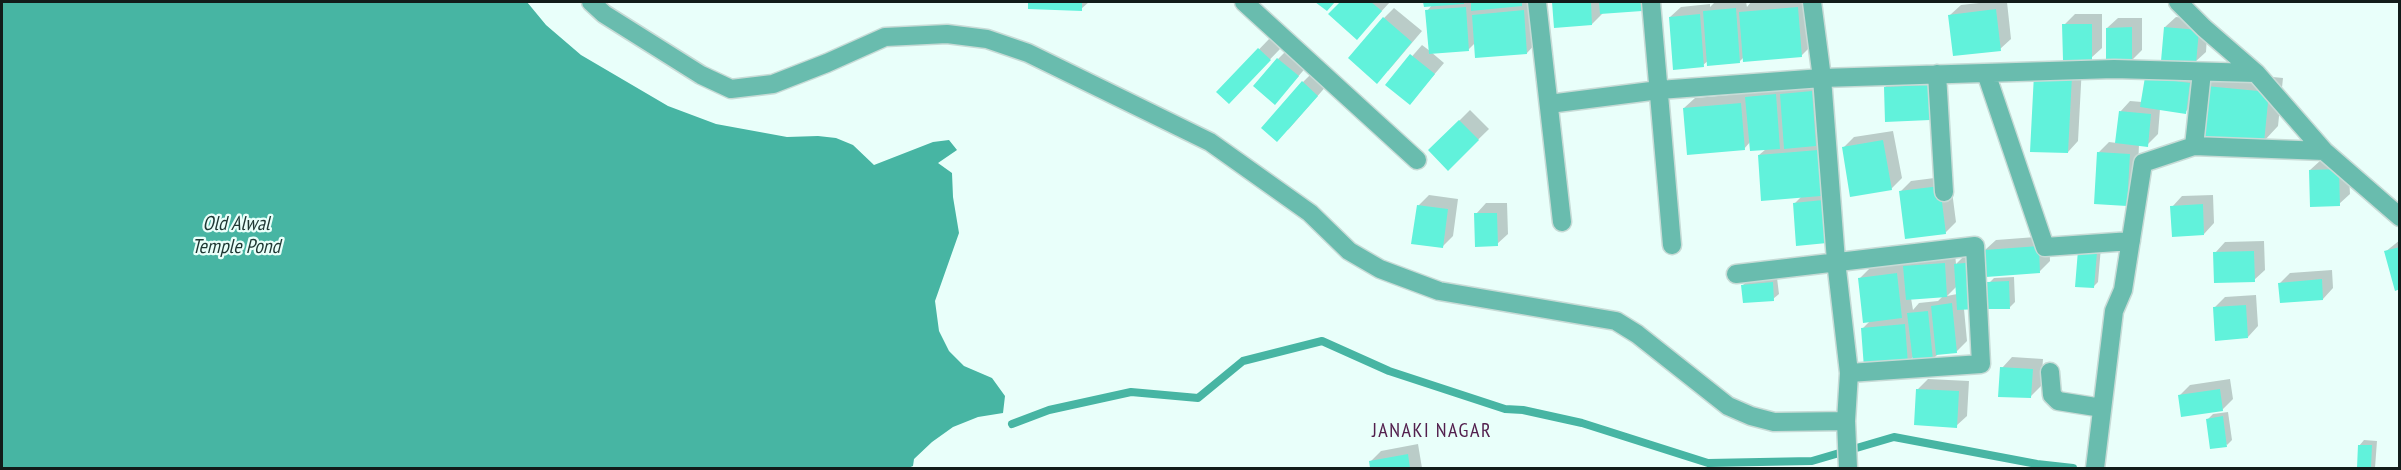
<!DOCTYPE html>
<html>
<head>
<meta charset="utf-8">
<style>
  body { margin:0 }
  #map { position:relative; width:2401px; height:470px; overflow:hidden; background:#e9fffa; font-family:"PT Sans Narrow",sans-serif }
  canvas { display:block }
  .frame { position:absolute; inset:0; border:3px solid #121c1a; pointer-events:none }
</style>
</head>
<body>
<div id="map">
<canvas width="2401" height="470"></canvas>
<div class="frame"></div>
</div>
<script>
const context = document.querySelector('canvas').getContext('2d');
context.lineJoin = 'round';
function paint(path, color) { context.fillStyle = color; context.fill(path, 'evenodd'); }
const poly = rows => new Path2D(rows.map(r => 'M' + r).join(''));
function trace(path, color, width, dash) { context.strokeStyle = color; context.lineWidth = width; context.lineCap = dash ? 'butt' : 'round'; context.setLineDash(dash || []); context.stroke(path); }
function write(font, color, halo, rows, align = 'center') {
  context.font = font + ' "PT Sans Narrow",sans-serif'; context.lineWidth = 4.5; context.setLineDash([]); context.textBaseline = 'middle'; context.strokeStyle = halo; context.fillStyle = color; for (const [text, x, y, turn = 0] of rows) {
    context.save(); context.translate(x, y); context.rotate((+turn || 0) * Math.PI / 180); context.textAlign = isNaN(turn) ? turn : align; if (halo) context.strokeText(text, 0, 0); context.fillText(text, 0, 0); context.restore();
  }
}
paint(poly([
  [2,2,527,2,546,25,581,55,668,106,716,124,787,137,818,136,836,138,853,145,874,165,933,142,949,140,957,150,938,163,952,173,953,197,959,233,935,301,939,331,949,351,964,366,992,378,1005,396,1003,413,978,417,953,427,932,442,914,459,913,466,908,468,2,468]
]), '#47b5a3');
paint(poly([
  [1030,2,1089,2,1081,9,1030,8],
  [1342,2,1390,2,1367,27,1330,14],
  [1425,2,1534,2,1537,42,1527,53,1476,42,1469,49,1431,52,1444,63,1410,103,1387,85,1422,45,1430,51,1427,11,1433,4,1425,5],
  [1553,2,1649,2,1641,9,1603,13,1592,24,1555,27],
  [1715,2,1746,2,1747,7,1751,2,1808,2,1812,45,1801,56,1744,57,1739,62,1709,60,1703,65,1670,17,1681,7,1710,4,1710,7],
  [1988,2,2007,2,2011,39,2000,49,1950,15,1961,5],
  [1394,8,1422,31,1388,71,1384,18],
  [2075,14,2102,14,2102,48,2091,58,2064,25],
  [2176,17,2208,20,2206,52,2195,62,2165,27],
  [2118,18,2142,18,2142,50,2131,61,2107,28],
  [1270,38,1280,49,1229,102,1218,92],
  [1288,49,1308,65,1285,92,1278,59],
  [2082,66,2078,141,2068,152,2035,75],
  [1313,72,1328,84,1288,130,1303,82],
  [2222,72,2283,78,2278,126,2264,141,2207,86],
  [2200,73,2196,102,2185,112,2160,109,2158,134,2147,145,2139,144,2137,194,2126,204,2098,153,2109,142,2117,143,2120,112,2130,101,2142,102,2146,78],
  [1938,75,1940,108,1929,119,1885,87,1896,77],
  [1822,82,1833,191,1798,244,1795,203,1802,196,1759,155,1766,149,1750,142,1744,149,1684,108,1695,98,1751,93,1758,87],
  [1470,110,1489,129,1448,169,1430,150],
  [1893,131,1902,178,1891,189,1843,148,1854,137],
  [2348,159,2350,194,2339,204,2310,170,2321,160],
  [1950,176,1956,222,1945,233,1900,192,1911,181],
  [1429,195,1458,199,1453,236,1442,247,1418,206],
  [2213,195,2214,223,2204,234,2172,207,2182,196],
  [1486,203,1507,203,1508,234,1497,244,1476,214],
  [2049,236,2050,261,2040,271,1986,276,1987,285,1994,278,2014,277,2015,302,2010,307,1989,295,1977,308,1964,309,1967,341,1956,352,1938,354,1933,359,1914,356,1907,363,1863,328,1870,321,1859,279,1870,268,1908,263,1915,256,1955,253,1956,264,1966,254,1985,250,1996,240],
  [1957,286,1957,294,1947,296],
  [1943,296,1938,301,1919,303,1913,310,1911,298],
  [2400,240,2400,288,2385,252],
  [2264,241,2265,270,2254,280,2215,253,2225,242],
  [2101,247,2098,282,2093,287,2079,251],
  [2332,270,2333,288,2323,299,2280,283,2290,273],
  [1777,278,1779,294,1773,299,1743,285,1748,280],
  [2256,295,2258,326,2248,337,2214,308,2225,297],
  [2012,357,2043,359,2041,386,2030,397,2002,368],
  [1928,379,1969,381,1967,416,1956,426,1917,390],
  [2230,379,2233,399,2222,410,2180,395,2190,385],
  [2228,412,2232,440,2227,445,2208,419,2213,414],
  [2364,440,2377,441,2375,468,2358,468,2359,446],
  [1418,444,1422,468,1372,468,1371,461,1381,451]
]), '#0003');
trace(poly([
  [1012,424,1049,410,1131,392,1198,398,1243,361,1322,341,1389,371,1505,409,1523,410,1582,423,1708,463,1812,461,1894,437,2037,464,2073,468]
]), '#47b5a3', 8);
paint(poly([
  [1028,2,1082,2,1082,11,1028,9],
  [1315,2,1335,2,1327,11],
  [1340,2,1371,2,1382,11,1357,40,1328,14],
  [1423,2,1464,2,1464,4,1424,7],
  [1471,2,1522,2,1522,6,1471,11],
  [1552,2,1591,2,1592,25,1554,28],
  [1599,2,1641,2,1642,11,1600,14],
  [1466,7,1469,51,1429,54,1425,10],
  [1798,7,1802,57,1743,62,1739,12],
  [1736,8,1740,63,1707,66,1703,11],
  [1996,9,2001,51,1953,56,1948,15],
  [1524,10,1527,54,1475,58,1472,15],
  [1700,14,1704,67,1673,70,1669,17],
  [1383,17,1412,42,1377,84,1348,58],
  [2062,24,2092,24,2092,60,2063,60],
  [2132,27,2132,62,2106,62,2106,28],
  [2164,27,2199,30,2196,64,2161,61],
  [1258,48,1271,60,1229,104,1216,92],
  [1410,54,1435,74,1410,105,1385,85],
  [1277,58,1299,76,1275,105,1253,86],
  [2034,74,2072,76,2068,153,2030,152],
  [2145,77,2190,83,2186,114,2140,107],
  [1302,81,1318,96,1277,142,1261,128],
  [1928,85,1930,120,1885,122,1884,87],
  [2206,86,2269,92,2264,143,2201,137],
  [1812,91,1816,146,1784,149,1780,94],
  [1776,94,1780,149,1750,151,1745,97],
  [1741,103,1745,150,1687,155,1683,108],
  [2119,111,2151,114,2148,147,2115,143],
  [1459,120,1479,140,1448,171,1428,150],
  [1883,140,1892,190,1850,197,1842,147],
  [1818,150,1821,196,1761,201,1758,155],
  [2097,152,2130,154,2127,206,2094,204],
  [2339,169,2340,206,2310,207,2309,170],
  [1940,186,1946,234,1905,239,1899,191],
  [1823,200,1827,243,1796,246,1793,203],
  [2203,204,2204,235,2172,237,2170,206],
  [1417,205,1448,209,1443,248,1411,244],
  [1474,213,1497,213,1498,246,1475,247],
  [2039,246,2040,273,1986,277,1984,250],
  [2400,247,2400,289,2395,291,2384,251],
  [2078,250,2097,252,2094,288,2075,287],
  [2254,251,2255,282,2214,283,2213,252],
  [1975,262,1978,309,1957,310,1954,264],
  [1945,263,1947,297,1906,300,1903,266],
  [1897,273,1902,318,1863,323,1858,278],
  [2322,279,2323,300,2280,303,2278,283],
  [2009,281,2010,309,1988,309,1987,282],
  [1773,282,1774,301,1743,303,1741,285],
  [1952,303,1957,353,1936,355,1931,306],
  [2246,305,2248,338,2215,341,2213,307],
  [1928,311,1933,360,1913,362,1907,313],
  [1905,324,1908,364,1864,368,1861,328],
  [2000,367,2033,369,2031,398,1998,397],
  [1916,389,1959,391,1957,428,1914,425],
  [2220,389,2223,411,2181,417,2178,395],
  [2223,416,2227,447,2210,449,2206,419],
  [2358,445,2372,445,2371,468,2357,468],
  [1408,454,1410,468,1370,468,1369,461]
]), '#61f2db');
const street = poly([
  [591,2,604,14,701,75,731,89,773,84,827,63,885,37,947,34,987,39,1028,53,1210,142,1310,213,1349,251,1380,269,1439,291,1616,321,1637,334,1728,406,1751,416,1774,422,1846,421],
  [1244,2,1417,160],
  [1537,2,1562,222],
  [1651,2,1672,245],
  [1812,2,1822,78,1836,261,1849,373,1846,421,1848,468],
  [2178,2,2204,28,2256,73,2324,151,2400,217],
  [1986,73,2045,247,2131,241],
  [1937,74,1944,192],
  [1549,104,1659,90,1822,78,2114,69,2256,73],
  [2194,146,2324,151],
  [1736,274,1975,246,1981,364,1849,373],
  [2050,372,2052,395,2058,401,2102,408],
  [2095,468,2114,311,2123,290,2143,163,2194,146,2202,72]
]);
trace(street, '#c7dbd6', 21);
trace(street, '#69bcae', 18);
write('italic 20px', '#1f3733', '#e9fffa', [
  ["Old Alwal",236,224],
  ["Temple Pond",236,247]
]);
context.letterSpacing = '1.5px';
write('20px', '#53204e', '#e9fffa', [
  ["JANAKI NAGAR",1432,431]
]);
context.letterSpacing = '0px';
</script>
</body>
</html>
